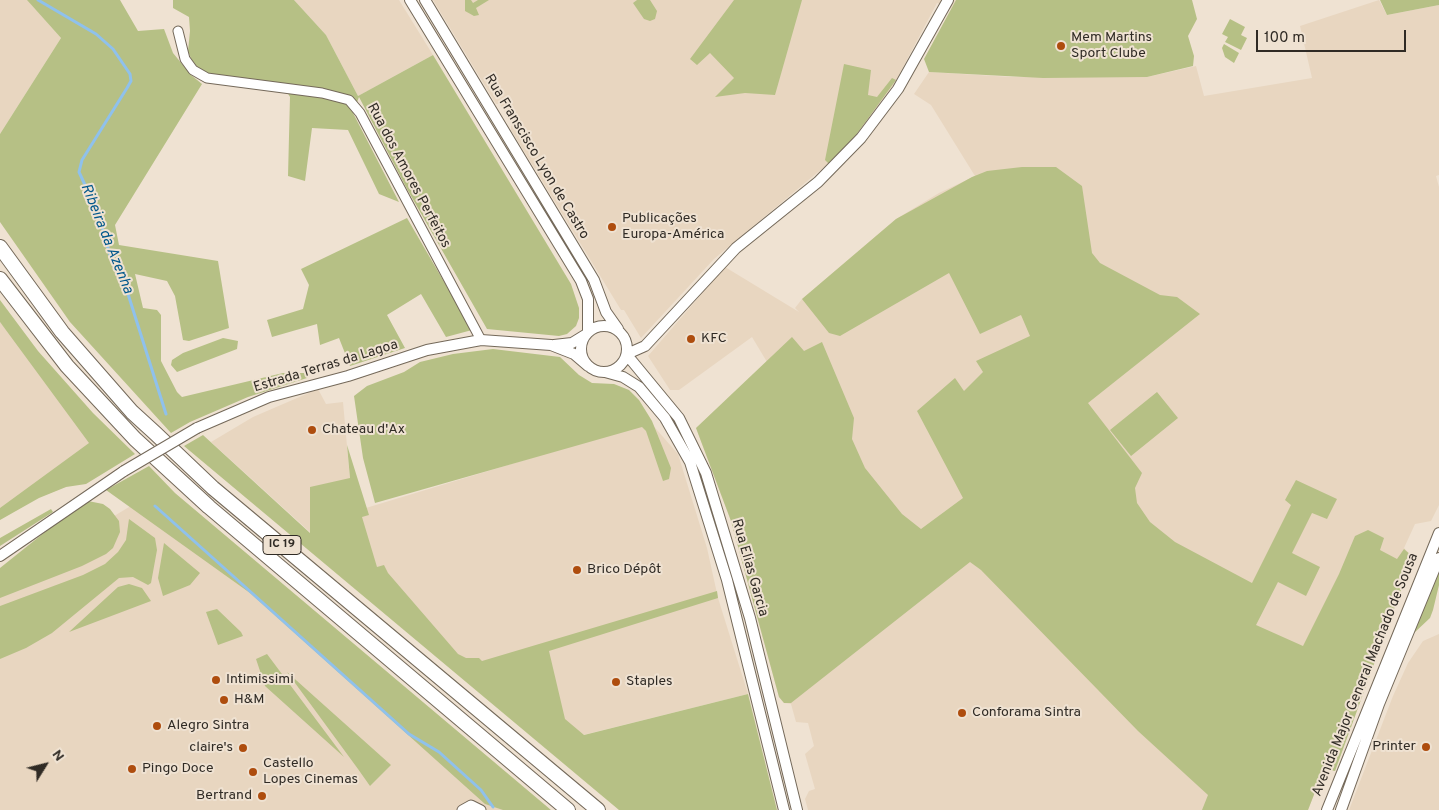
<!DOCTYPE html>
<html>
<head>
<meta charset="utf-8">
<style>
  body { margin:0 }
  #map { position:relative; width:1439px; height:810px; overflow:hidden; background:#efe2d2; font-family:Overpass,sans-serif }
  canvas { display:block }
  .north { position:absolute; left:20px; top:740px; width:50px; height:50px; -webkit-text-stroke:4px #efe2d2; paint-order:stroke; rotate:54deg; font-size:14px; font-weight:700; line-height:20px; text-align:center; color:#302b25 }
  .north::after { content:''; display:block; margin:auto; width:18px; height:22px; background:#302b25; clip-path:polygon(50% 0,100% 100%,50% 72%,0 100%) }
  .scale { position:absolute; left:1256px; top:30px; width:150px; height:22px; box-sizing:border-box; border:2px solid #302b25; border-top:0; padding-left:6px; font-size:15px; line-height:18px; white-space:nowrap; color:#302b25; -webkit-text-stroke:4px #efe2d2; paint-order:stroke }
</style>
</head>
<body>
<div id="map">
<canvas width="1439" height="810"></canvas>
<div class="north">N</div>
<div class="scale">100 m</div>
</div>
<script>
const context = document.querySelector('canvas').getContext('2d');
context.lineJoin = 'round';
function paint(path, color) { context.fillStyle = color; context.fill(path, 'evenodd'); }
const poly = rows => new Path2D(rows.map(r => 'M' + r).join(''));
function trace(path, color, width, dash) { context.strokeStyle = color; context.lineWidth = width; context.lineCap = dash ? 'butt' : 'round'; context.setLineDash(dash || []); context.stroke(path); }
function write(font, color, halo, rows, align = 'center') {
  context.font = font + ' Overpass,sans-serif'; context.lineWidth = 4; context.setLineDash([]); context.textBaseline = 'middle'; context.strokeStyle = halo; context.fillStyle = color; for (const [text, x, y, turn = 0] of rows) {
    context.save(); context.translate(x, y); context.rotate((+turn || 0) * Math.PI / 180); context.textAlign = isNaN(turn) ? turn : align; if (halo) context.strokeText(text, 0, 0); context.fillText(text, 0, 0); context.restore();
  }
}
paint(poly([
  [0,0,32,0,30,3,61,38,0,134],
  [294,0,399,0,433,55,358,96,326,35],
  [433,0,956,0,951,9,937,3,893,86,876,111,836,157,714,259,641,338,624,310,621,310,511,130,511,126,516,121,510,110,505,113,500,104,496,104],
  [1379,0,1387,15,1439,5,1439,175,1436,176,1439,187,1439,505,1431,521,1415,524,1404,548,1413,557,1335,771,1324,769,1308,810,808,810,805,799,809,791,815,789,805,754,814,746,808,723,796,722,791,704,784,703,779,697,731,521,696,428,767,362,752,337,679,390,670,390,648,356,725,267,799,312,795,308,802,299,896,219,939,193,975,176,931,105,914,94,929,72,1011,77,1147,77,1196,66,1204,96,1312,78,1300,26],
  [0,322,110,452,66,487,37,498,0,520],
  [318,389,326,404,343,402,350,479,311,533,211,442,253,417],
  [650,422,678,454,707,548,718,598,748,694,567,739,382,601,356,511],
  [134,504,254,578,526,810,0,810,0,585],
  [1439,634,1439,810,1349,810,1393,696,1408,663,1423,641]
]), '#e8d6c0');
paint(poly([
  [27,0,120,0,138,31,164,29,173,53,191,75,202,84,115,225,119,245,218,261,229,328,189,341,183,340,175,296,167,281,135,274,143,308,157,310,161,315,161,361,177,392,182,397,283,373,305,373,307,378,248,397,190,422,171,433,70,322,0,222,0,134,61,38],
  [173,0,294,0,326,35,358,96,433,55,571,284,579,308,579,318,576,326,567,334,559,336,487,329,407,189,359,97,353,113,399,202,379,194,348,130,312,128,305,181,288,176,290,97,282,84,206,73,194,66,188,51,190,31,189,17,173,8],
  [465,0,471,0,473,3,478,0,489,0,476,8,479,15,474,16,465,11],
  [637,0,650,0,657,11,655,19,650,21,644,19,633,3],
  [734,0,802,0,775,95,745,93,715,97,734,78,710,53,697,65,690,59],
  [956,0,1192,0,1197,19,1188,36,1194,56,1193,66,1147,77,1043,78,929,72,924,59],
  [1380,0,1439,0,1439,5,1387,15],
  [1230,19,1245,27,1241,35,1247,38,1241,50,1225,42,1228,37,1222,34],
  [1224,44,1239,53,1234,63,1225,57,1222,48],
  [844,64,871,70,868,95,877,97,892,78,896,80,856,135,829,164,825,160],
  [1022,167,1056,167,1082,186,1092,253,1100,263,1160,295,1177,297,1200,314,1088,403,1142,473,1135,488,1137,503,1150,522,1175,542,1252,583,1291,505,1285,500,1296,480,1337,499,1327,519,1312,513,1292,553,1320,567,1306,596,1278,582,1256,625,1303,646,1339,574,1355,536,1368,530,1384,538,1380,550,1397,559,1404,549,1413,557,1335,771,1324,769,1308,810,1202,810,1208,795,1138,731,981,570,970,562,791,703,784,703,779,697,731,521,696,428,792,337,804,351,822,342,854,418,852,439,865,468,902,514,921,529,963,498,917,411,955,378,964,391,983,372,976,361,1030,336,1021,315,980,334,949,273,840,336,829,333,802,299,896,219,972,177,987,171],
  [407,218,472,330,446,337,421,294,387,315,405,348,350,366,339,338,320,345,317,324,272,337,267,320,303,309,309,285,301,269],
  [0,300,38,351,93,413,135,454,86,484,66,487,39,498,0,520,0,508,89,443,0,322],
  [223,338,238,341,237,349,177,372,171,365,172,360,183,353],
  [493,349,560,357,579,375,592,383,614,384,629,390,639,400,652,421,671,468,669,479,663,481,646,431,642,427,375,503,363,458,354,396,367,386,404,372,420,362,453,354],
  [1157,392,1178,418,1131,456,1110,430],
  [203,435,310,533,310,487,350,478,347,445,369,515,362,517,377,567,384,565,388,573,458,654,466,658,479,658,482,661,717,591,718,598,549,651,565,719,584,735,748,694,777,810,619,810,184,446],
  [149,466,175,493,551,810,503,810,485,804,250,593,106,490],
  [88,501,103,504,110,509,119,521,120,532,113,548,106,554,82,566,0,598,0,568,60,520],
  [51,509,53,512,0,546,0,538],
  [129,519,155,538,157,550,151,583,148,585,133,577,119,578,52,633,26,648,0,659,0,606,83,575,105,564,118,552,126,540],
  [164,543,200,573,190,585,163,596,158,578],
  [1439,571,1439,585,1433,610,1430,618,1414,633],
  [129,584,142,588,151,601,69,632,118,587],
  [217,609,241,632,243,636,218,645,206,612],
  [267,654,344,757,265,686,256,659],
  [287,672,391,765,370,786,358,769]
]), '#b6c085');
trace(poly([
  [38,0,96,34,113,49,130,74,131,81,127,88,82,160,79,172,98,213,112,262,128,294,166,414],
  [155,506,409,734,439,752,481,790,493,807]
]), '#8fc1ec', 3);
const minor = poly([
  [178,31,185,59,193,70,207,78,322,93,349,100,360,113,481,340],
  [462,810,471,805,481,810]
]);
const tertiary = poly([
  [410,0,581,281,588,299,588,332],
  [425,0,594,280,606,312,618,329],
  '581 349a23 23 0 1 1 46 0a23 23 0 1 1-46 0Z',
  [554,345,572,343,585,335],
  [627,354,645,346,736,248,818,182,861,138,898,89,948,0],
  [627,355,679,418,706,473,750,618,797,810],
  [605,372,623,377,639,387,665,418,690,462,727,580,784,810],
  [197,428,269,397,348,376,427,350,481,340,551,345,574,354,588,366],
  [0,556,124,471],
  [1327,810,1439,533],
  [1341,810,1379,704,1439,558]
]);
const trunk = poly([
  [0,247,62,332,132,412,155,433,213,488,598,810],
  [0,279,67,366,135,439,209,507,568,810]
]);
trace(minor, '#74695a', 11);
trace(tertiary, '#74695a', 12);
trace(trunk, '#74695a', 16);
trace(minor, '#fff', 9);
trace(tertiary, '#fff', 10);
trace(trunk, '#fff', 14);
const tertiaryBridge = poly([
  [124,471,197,428]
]);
trace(tertiaryBridge, '#74695a', 12, []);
trace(tertiaryBridge, '#fff', 10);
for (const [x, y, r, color] of [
  [1061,46,5,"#ae4d0e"],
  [612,227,5,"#ae4d0e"],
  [691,339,5,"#ae4d0e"],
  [312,430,5,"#ae4d0e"],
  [577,570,5,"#ae4d0e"],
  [216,680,5,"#ae4d0e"],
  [616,682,5,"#ae4d0e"],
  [224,700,5,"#ae4d0e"],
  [962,713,5,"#ae4d0e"],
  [157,726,5,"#ae4d0e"],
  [1426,747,5,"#ae4d0e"],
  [243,748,5,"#ae4d0e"],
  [132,769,5,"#ae4d0e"],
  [253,772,5,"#ae4d0e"],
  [262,796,5,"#ae4d0e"]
]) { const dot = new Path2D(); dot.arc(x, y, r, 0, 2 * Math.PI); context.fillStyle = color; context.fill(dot); trace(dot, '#efe2d2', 2); }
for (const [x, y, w] of [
  [282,545,38]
]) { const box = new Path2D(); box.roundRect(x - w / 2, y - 9.5, w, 19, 4); context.fillStyle = '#efe2d2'; context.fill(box); trace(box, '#302b25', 1); }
write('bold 12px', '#302b25', null, [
  ["IC 19",282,545]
]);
write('14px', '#302b25', '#efe2d2', [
  ["Mem Martins",1071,38],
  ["Sport Clube",1071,54],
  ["Publicações",622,219],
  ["Europa-América",622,235],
  ["KFC",701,339],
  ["Chateau d'Ax",322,430],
  ["Brico Dépôt",587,570],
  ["Intimissimi",226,680],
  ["Staples",626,682],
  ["H&M",234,700],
  ["Conforama Sintra",972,713],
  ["Alegro Sintra",167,726],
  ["Printer",1416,747,"right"],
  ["claire's",233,748,"right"],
  ["Castello",263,764],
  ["Lopes Cinemas",263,780],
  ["Pingo Doce",142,769],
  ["Bertrand",252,796,"right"]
], 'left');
write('14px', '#302b25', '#efe2d2', [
  ["Rua Franscisco Lyon de Castro",536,157,59],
  ["Rua dos Amores Perfeitos",408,176,62],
  ["Estrada Terras da Lagoa",326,367,-17],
  ["Rua Elias Garcia",749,568,74],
  ["Avenida Major General Machado de Sousa",1366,675,-68]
]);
write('italic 15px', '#02588c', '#efe2d2', [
  ["Ribeira da Azenha",106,239,68]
]);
</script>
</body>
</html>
